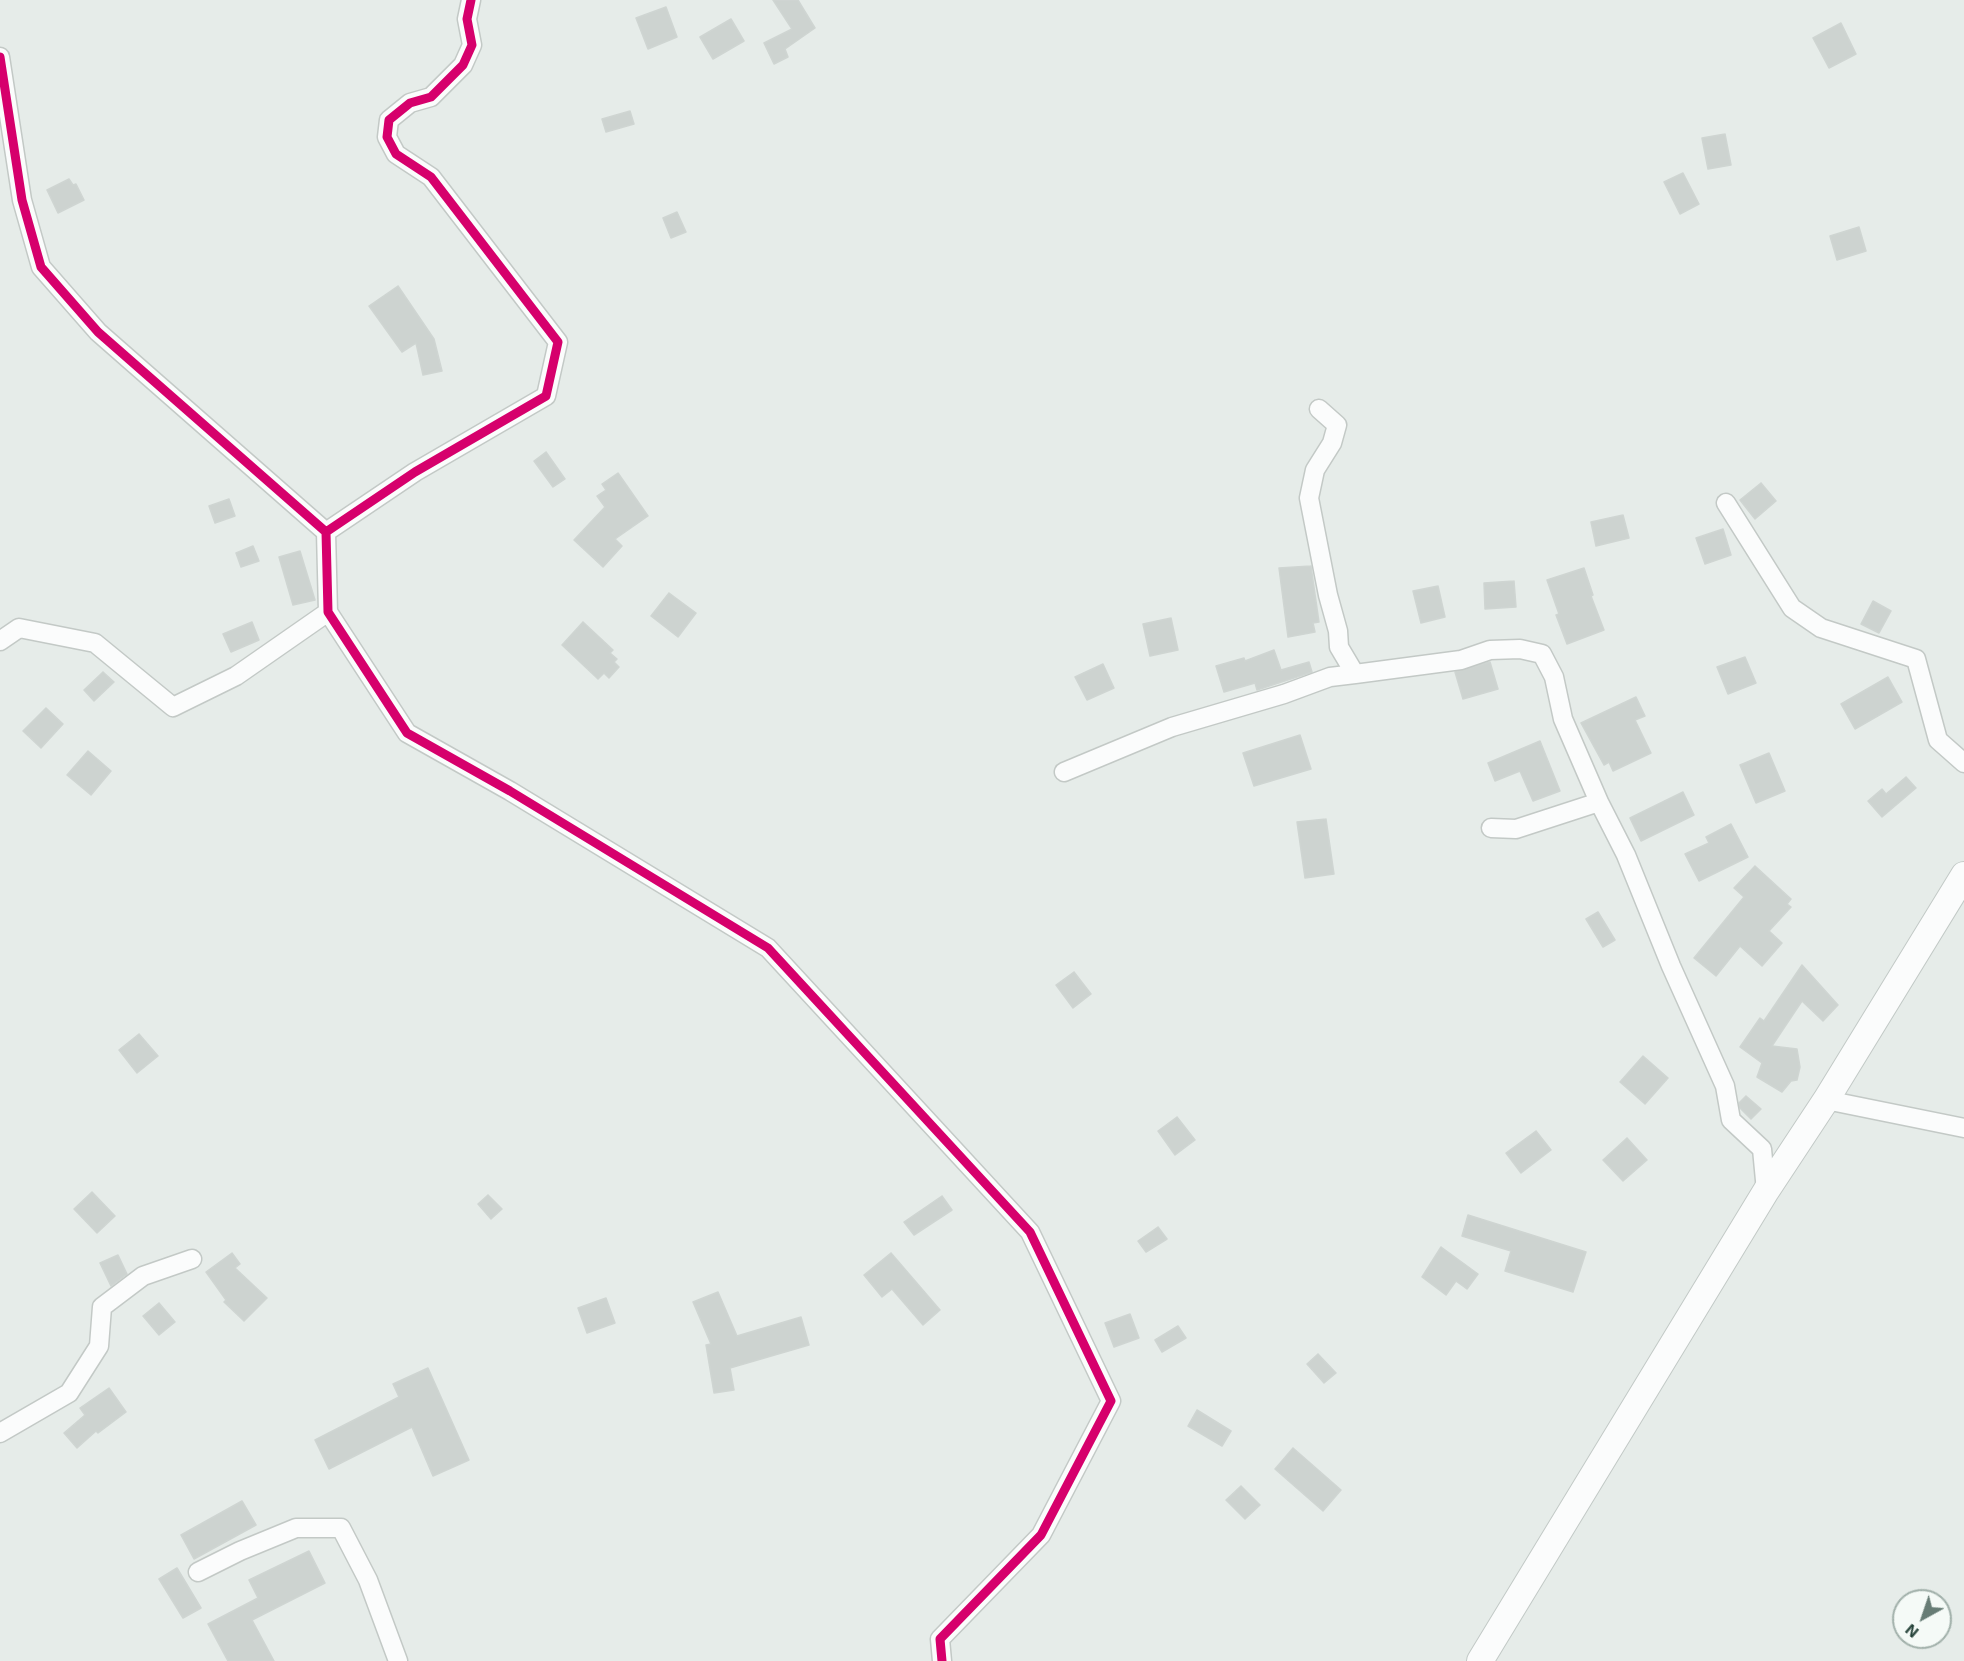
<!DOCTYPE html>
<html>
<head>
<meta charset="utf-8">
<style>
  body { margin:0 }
  #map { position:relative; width:1964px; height:1661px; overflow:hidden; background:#e6ece9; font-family:"Exo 2",sans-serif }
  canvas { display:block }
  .north { position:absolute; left:1892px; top:1589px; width:60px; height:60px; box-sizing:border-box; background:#f5faf7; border:2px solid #a1b0aa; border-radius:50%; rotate:220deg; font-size:16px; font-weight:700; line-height:24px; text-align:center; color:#234037 }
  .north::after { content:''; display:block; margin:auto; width:21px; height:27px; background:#677c75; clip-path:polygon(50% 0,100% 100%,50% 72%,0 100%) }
</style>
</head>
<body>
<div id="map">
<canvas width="1964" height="1661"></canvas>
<div class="north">N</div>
</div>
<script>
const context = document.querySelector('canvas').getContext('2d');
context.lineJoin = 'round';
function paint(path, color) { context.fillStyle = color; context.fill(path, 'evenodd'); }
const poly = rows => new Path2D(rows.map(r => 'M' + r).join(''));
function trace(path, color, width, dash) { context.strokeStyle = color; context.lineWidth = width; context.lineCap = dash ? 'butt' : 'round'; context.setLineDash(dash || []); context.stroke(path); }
const building = poly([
  [773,0,798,0,815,28,785,49,788,57,774,64,764,43,792,29,773,0],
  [666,7,677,37,648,49,636,18,666,7],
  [731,19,744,41,713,59,700,37,731,19],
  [1841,23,1856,54,1829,68,1813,38,1841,23],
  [630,111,634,124,606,132,602,119,630,111],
  [1725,134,1731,165,1708,169,1702,138,1725,134],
  [1683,173,1699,204,1680,214,1664,182,1683,173],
  [69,179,73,185,76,184,84,200,58,213,47,190,69,179],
  [677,212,686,232,671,238,663,218,677,212],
  [1859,227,1866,251,1837,260,1830,236,1859,227],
  [398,286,434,339,442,371,423,375,416,343,402,352,369,306,398,286],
  [546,452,565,479,553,487,534,461,546,452],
  [618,473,648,516,615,539,622,546,603,567,574,540,605,507,597,496,606,490,602,484,618,473],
  [1761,483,1776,501,1755,519,1740,500,1761,483],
  [229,499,235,516,215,523,209,506,229,499],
  [1623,515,1629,538,1596,546,1591,522,1623,515],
  [1723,529,1731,555,1705,564,1696,538,1723,529],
  [253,546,259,561,241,567,236,553,253,546],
  [300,551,315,600,293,605,279,557,300,551],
  [1311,566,1319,622,1313,623,1315,632,1288,637,1279,568,1311,566],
  [1584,568,1593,595,1591,596,1604,630,1567,644,1556,615,1559,614,1547,580,1584,568],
  [1514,581,1516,607,1485,609,1484,583,1514,581],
  [1438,586,1445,617,1421,623,1413,591,1438,586],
  [669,593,696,613,678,637,651,616,669,593],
  [1873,601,1891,611,1879,633,1861,624,1873,601],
  [1171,618,1178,650,1150,656,1143,624,1171,618],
  [252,622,259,640,231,652,223,634,252,622],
  [583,622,613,650,610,653,617,659,614,662,619,667,609,678,604,673,598,679,562,645,583,622],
  [1274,650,1281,670,1309,662,1312,672,1257,690,1255,683,1224,692,1216,666,1244,658,1245,661,1274,650],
  [1745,657,1756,683,1728,694,1717,667,1745,657],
  [1490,662,1498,689,1463,699,1455,672,1490,662],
  [1103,664,1114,688,1087,700,1075,677,1103,664],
  [103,672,114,682,94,701,84,690,103,672],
  [1888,677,1902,702,1855,729,1841,704,1888,677],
  [1636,697,1645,716,1635,720,1651,753,1613,771,1609,762,1604,765,1581,723,1636,697],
  [46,708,63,724,41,748,23,731,46,708],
  [1300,735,1311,769,1254,786,1243,753,1300,735],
  [1540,741,1560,791,1533,801,1520,771,1495,781,1488,763,1540,741],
  [88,751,111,771,91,795,67,775,88,751],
  [1769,753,1785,791,1756,803,1740,765,1769,753],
  [1906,777,1916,788,1882,817,1868,801,1882,789,1886,794,1906,777],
  [1683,792,1694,815,1641,841,1630,818,1683,792],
  [1326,819,1334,874,1305,878,1297,822,1326,819],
  [1731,824,1748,857,1699,881,1685,854,1709,843,1706,837,1731,824],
  [1755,866,1791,899,1787,904,1791,907,1769,931,1782,943,1762,966,1740,946,1716,976,1694,958,1744,897,1734,888,1755,866],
  [1598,912,1615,940,1603,947,1586,919,1598,912],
  [1802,965,1838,1005,1823,1021,1802,1001,1772,1046,1797,1049,1800,1067,1797,1080,1791,1081,1782,1092,1757,1077,1762,1063,1740,1047,1760,1018,1764,1021,1802,965],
  [1074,972,1091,994,1073,1008,1056,985,1074,972],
  [139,1034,158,1056,137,1073,119,1050,139,1034],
  [1643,1056,1668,1078,1645,1104,1620,1082,1643,1056],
  [1746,1096,1761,1109,1751,1119,1740,1108,1739,1103,1746,1096],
  [1177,1117,1195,1140,1175,1155,1158,1131,1177,1117],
  [1536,1131,1551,1150,1521,1173,1506,1153,1536,1131],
  [1627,1138,1647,1160,1623,1181,1603,1160,1627,1138],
  [92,1192,115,1216,97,1233,74,1209,92,1192],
  [488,1195,502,1209,491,1219,478,1204,488,1195],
  [942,1196,952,1210,914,1235,904,1222,942,1196],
  [1468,1215,1586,1252,1573,1292,1505,1271,1511,1251,1462,1236,1468,1215],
  [1158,1227,1167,1239,1146,1252,1138,1241,1158,1227],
  [1441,1247,1478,1274,1467,1289,1456,1281,1446,1295,1422,1277,1441,1247],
  [232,1253,240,1264,235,1268,267,1298,244,1321,224,1302,226,1300,206,1272,232,1253],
  [891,1253,940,1310,923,1325,892,1289,882,1297,864,1275,891,1253],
  [118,1255,127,1274,111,1286,100,1263,118,1255],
  [718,1292,737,1336,801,1317,809,1345,730,1368,734,1390,714,1393,706,1345,711,1344,693,1302,718,1292],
  [606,1298,615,1323,587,1333,578,1308,606,1298],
  [159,1303,175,1322,159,1335,143,1316,159,1303],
  [1130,1314,1139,1338,1114,1347,1105,1323,1130,1314],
  [1178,1326,1186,1338,1162,1352,1155,1340,1178,1326],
  [1318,1354,1336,1373,1324,1383,1307,1364,1318,1354],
  [428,1368,469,1460,433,1476,412,1427,329,1469,315,1440,399,1397,393,1384,428,1368],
  [109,1388,126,1412,98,1433,96,1431,77,1448,64,1433,85,1415,80,1408,109,1388],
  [1197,1410,1231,1431,1222,1446,1188,1426,1197,1410],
  [1293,1448,1341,1490,1323,1511,1275,1469,1293,1448],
  [1241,1486,1260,1505,1245,1519,1226,1500,1241,1486],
  [242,1501,256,1525,194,1559,181,1535,242,1501],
  [309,1551,325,1583,252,1620,274,1661,228,1661,208,1624,258,1598,249,1580,309,1551],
  [177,1568,201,1608,183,1618,159,1579,177,1568]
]);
paint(building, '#cdd3d0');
trace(building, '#cfd5d2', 1.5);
const street = poly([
  [0,57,22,200,41,267,98,332,326,532,328,612,407,733,510,791,768,948,1030,1232,1111,1401,1041,1535,940,1639,942,1661],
  [1319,409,1337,425,1332,443,1315,470,1309,498,1328,595,1338,631,1339,647,1355,674,1461,660,1490,650,1520,649,1542,654,1554,677,1563,719,1599,802,1516,829,1491,828],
  [1726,503,1792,608,1821,628,1916,659,1938,740,1964,763],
  [326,532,415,472,546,396,558,342,431,177,396,154,387,137,389,120,410,103,431,97,463,65,472,45,467,19,471,0],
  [0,641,19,628,95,643,173,707,236,676,328,612],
  [1064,772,1172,727,1284,694,1330,677,1355,674],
  [1599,802,1626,855,1671,966,1725,1086,1731,1120,1762,1149,1766,1191],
  [1826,1100,1964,1128],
  [0,1433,69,1393,99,1346,102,1307,143,1276,192,1259],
  [198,1572,240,1551,296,1528,341,1528,368,1580,398,1661]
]);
const secondary = poly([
  [1480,1661,1766,1191,1826,1100,1964,875]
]);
trace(street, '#c3c9c6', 21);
trace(secondary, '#c2c9c6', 28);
trace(street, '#fbfcfc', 18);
trace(secondary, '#fbfcfc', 26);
trace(poly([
  [0,57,22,200,41,267,98,332,326,532,328,612,407,733,510,791,768,948,1030,1232,1111,1401,1041,1535,940,1639,942,1661],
  [326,532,415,472,546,396,558,342,431,177,396,154,387,137,389,120,410,103,431,97,463,65,472,45,467,19,471,0]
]), '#d6006c', 9);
</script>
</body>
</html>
